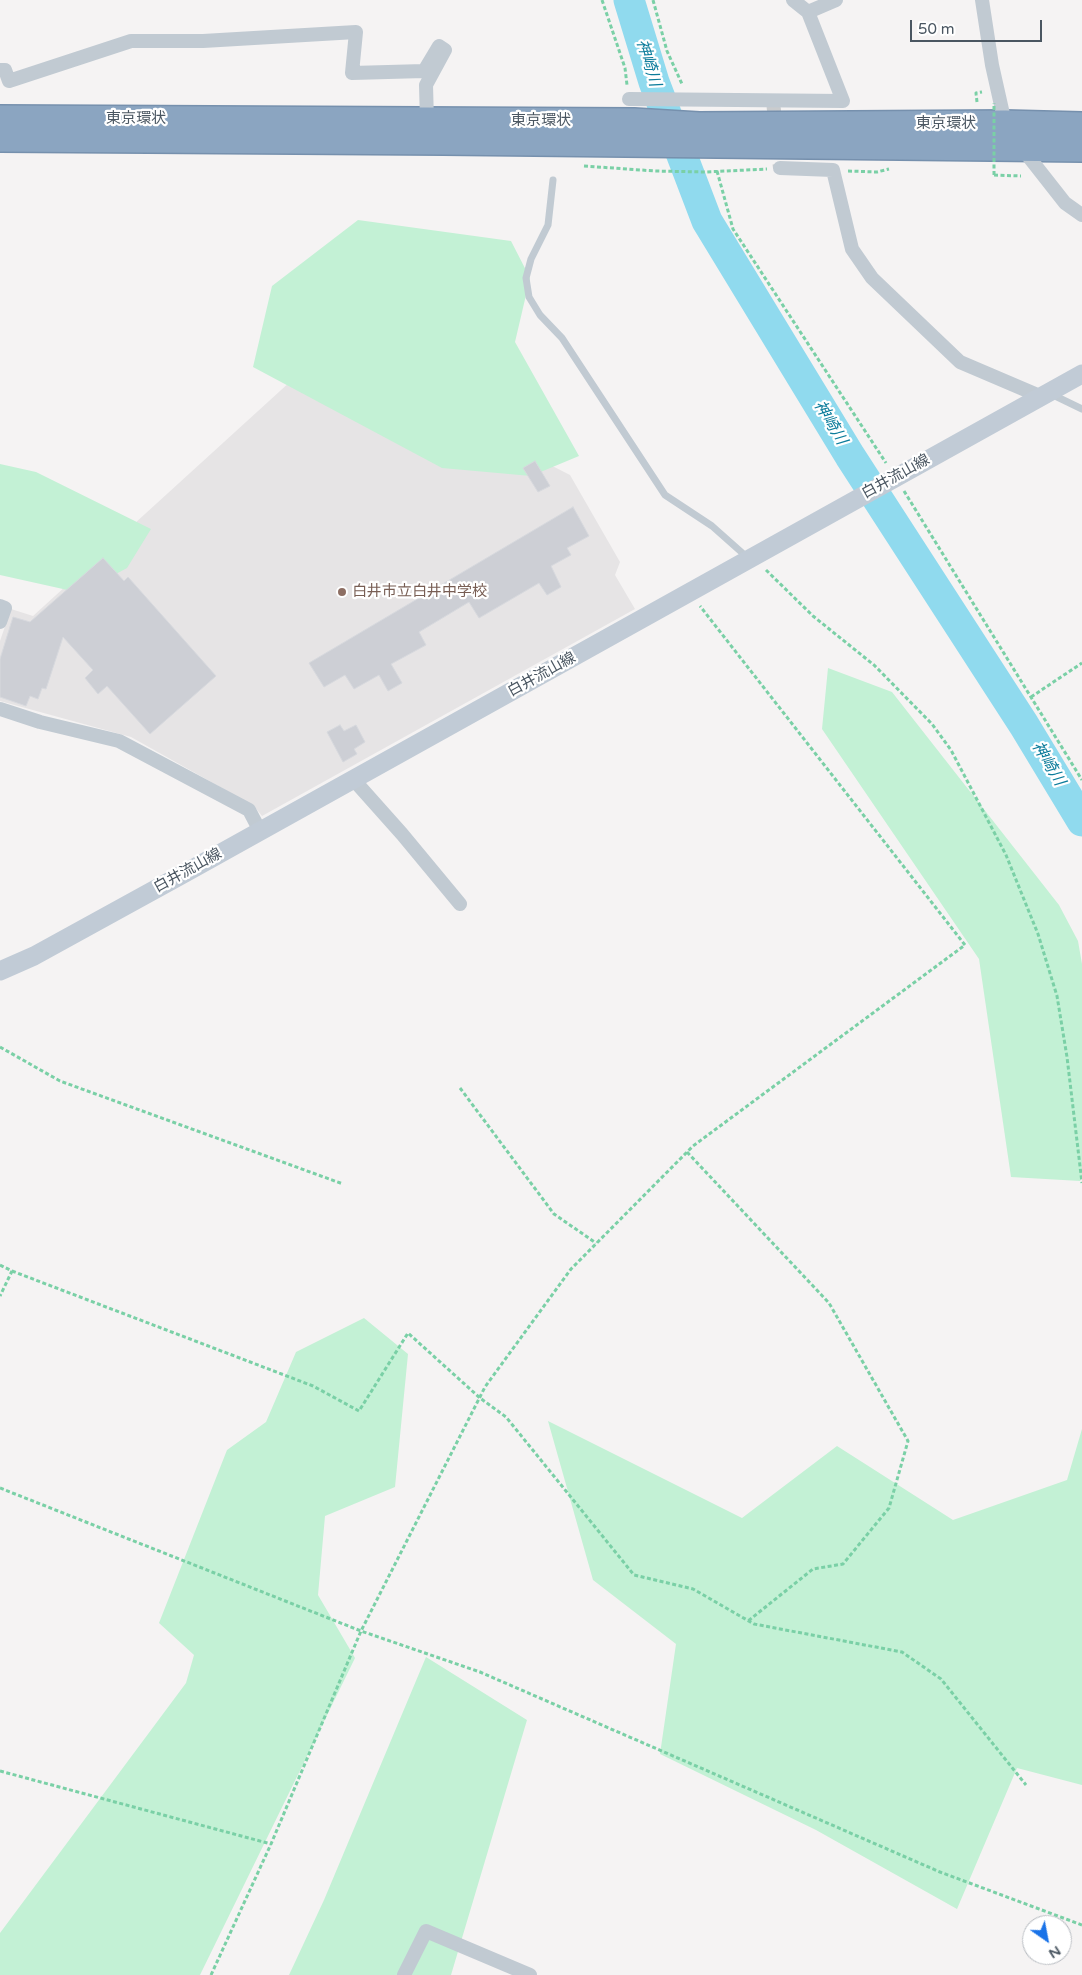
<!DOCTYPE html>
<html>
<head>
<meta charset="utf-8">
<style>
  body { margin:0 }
  #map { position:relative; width:1082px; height:1975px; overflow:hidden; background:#f5f3f3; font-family:"Varela Round",sans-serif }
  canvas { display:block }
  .north { position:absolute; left:1022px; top:1915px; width:50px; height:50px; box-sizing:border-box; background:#fff; border:1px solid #b7bbc0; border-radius:50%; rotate:147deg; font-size:14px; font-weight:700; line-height:20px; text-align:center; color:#4a5661 }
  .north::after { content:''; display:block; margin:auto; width:18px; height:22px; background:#1a73e8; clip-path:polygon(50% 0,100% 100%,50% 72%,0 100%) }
  .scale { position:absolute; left:910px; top:20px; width:132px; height:22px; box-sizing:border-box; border:2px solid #4a5661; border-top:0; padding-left:6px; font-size:15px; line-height:18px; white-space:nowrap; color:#4a5661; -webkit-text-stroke:4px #fff; paint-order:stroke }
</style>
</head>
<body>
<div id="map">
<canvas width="1082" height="1975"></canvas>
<div class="north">N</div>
<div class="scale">50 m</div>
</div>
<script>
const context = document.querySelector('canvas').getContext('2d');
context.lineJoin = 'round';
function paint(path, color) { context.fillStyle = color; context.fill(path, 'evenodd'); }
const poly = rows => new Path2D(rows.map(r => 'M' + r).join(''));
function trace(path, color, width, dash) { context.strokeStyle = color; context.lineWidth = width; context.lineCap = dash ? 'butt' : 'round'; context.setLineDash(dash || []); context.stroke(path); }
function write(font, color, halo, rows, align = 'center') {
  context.font = font + ' "Varela Round","Noto Sans JP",sans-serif'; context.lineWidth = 4.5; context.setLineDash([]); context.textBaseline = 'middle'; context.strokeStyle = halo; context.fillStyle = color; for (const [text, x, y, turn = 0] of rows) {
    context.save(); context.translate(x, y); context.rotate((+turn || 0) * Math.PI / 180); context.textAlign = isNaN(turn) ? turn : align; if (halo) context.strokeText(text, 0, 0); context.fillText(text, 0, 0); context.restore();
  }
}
paint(poly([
  [325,350,570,475,620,562,615,575,635,609,262,816,254,806,131,737,0,701,0,641,11,609,33,616]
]), '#e6e4e5');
paint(poly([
  [358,220,511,241,530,278,515,342,579,456,531,476,442,468,253,367,272,286],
  [0,464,36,472,151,529,127,568,81,593,0,575],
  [828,668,892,692,1059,905,1078,941,1082,964,1082,1178,1080,1181,1011,1177,979,959,822,729],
  [364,1318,408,1354,395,1487,325,1516,318,1595,355,1658,200,1975,0,1975,0,1933,186,1683,194,1655,159,1623,227,1450,266,1422,296,1352],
  [548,1421,742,1518,837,1446,953,1520,1067,1480,1082,1429,1082,1785,1017,1768,957,1909,816,1830,660,1754,676,1644,593,1580],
  [426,1657,527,1720,451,1975,289,1975,324,1900]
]), '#c3f1d5');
trace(poly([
  [629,0,654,82,707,221,850,456,1024,725,1082,821]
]), '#90daee', 31);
const building = poly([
  [535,461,550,486,538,492,523,468,535,461],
  [573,507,589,536,567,548,571,555,551,566,561,587,547,595,539,583,479,618,469,602,419,632,426,645,391,664,402,683,388,691,379,675,354,689,345,675,324,687,309,663,573,507],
  [103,558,124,581,128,577,216,676,150,734,107,686,98,694,85,678,93,670,63,637,46,689,42,688,38,699,30,696,26,706,0,697,0,659,13,617,30,622,103,558],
  [340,725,344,731,356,725,365,742,354,749,357,754,343,762,327,732,340,725]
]);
paint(building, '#cdcfd5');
trace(building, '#d7d9de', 1);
trace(poly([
  [773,101,780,168]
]), '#caccce', 14, [14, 7]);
const highway = poly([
  [0,118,634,121,699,125,1005,123,1082,125],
  [0,139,443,142,1082,149]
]);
trace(highway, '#7690ad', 28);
trace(poly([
  [602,0,625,68,627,85],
  [653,0,667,51,682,84],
  [977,102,976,93,982,92],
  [584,166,655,171,706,172,767,169],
  [717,171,733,229,886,463],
  [848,171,877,172,889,169],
  [994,175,1021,176],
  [904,491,1082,780],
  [766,570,813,616,874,665,932,724,951,750,1006,855,1038,934,1057,996,1067,1057,1082,1183],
  [1031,697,1082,663],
  [0,1047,60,1081,343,1184],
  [460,1088,554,1214,596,1243],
  [687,1152,829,1303,908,1441,889,1508,843,1564,813,1569,748,1621],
  [0,1265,12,1271,0,1296],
  [12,1271,313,1386,359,1411,408,1333,480,1398,506,1417,634,1575,693,1589,754,1624,902,1652,941,1679,1026,1785],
  [0,1488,361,1631,480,1672,940,1872,1082,1925],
  [0,1771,271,1844],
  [211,1975,271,1844,361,1631,485,1387,571,1269,693,1146,965,945,700,606]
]), '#7ad0a6', 3, [4, 2.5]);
trace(poly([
  [553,180,548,225,531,259,526,278,529,297,540,315,562,338,665,495,712,526,748,558],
  [1051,394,1082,409]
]), '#c1cad2', 7);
trace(poly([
  [982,0,992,65,1005,123,1008,127],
  [808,12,836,0],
  [0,70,5,70,9,81,131,41,203,41,356,32,352,73,424,71,439,46,445,50,426,85,427,121],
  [629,99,843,101,808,12,793,0],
  [1021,147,1065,203,1082,215],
  [780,168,833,170,852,249,872,278,960,362,1042,397],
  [0,606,5,608,0,622],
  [0,709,40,722,119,741,249,810,260,831],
  [353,779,402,834,460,904],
  [404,1975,426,1931,530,1975]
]), '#c1cad2', 14);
trace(poly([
  [0,971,34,956,185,873,1082,374]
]), '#c1cbd6', 19);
trace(highway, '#8ba5c1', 25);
trace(poly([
  [994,175,994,103]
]), '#7ad0a6', 3, [4, 2.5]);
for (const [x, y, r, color] of [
  [342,592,5,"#8d6e63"]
]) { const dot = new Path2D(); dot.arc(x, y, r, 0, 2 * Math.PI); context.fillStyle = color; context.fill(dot); trace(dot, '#fff', 2); }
write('15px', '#4a5661', '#fff', [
  ["東京環状",136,119],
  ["東京環状",541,121],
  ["東京環状",946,124],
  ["白井流山線",896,477,-29],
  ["白井流山線",542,675,-29],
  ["白井流山線",188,871,-29]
]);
write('15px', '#785e54', '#fff', [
  ["白井市立白井中学校",352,592]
], 'left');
write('italic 16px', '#0c7c9b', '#fff', [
  ["神崎川",648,63,73],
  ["神崎川",830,423,59],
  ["神崎川",1048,764,59]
]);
</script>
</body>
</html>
